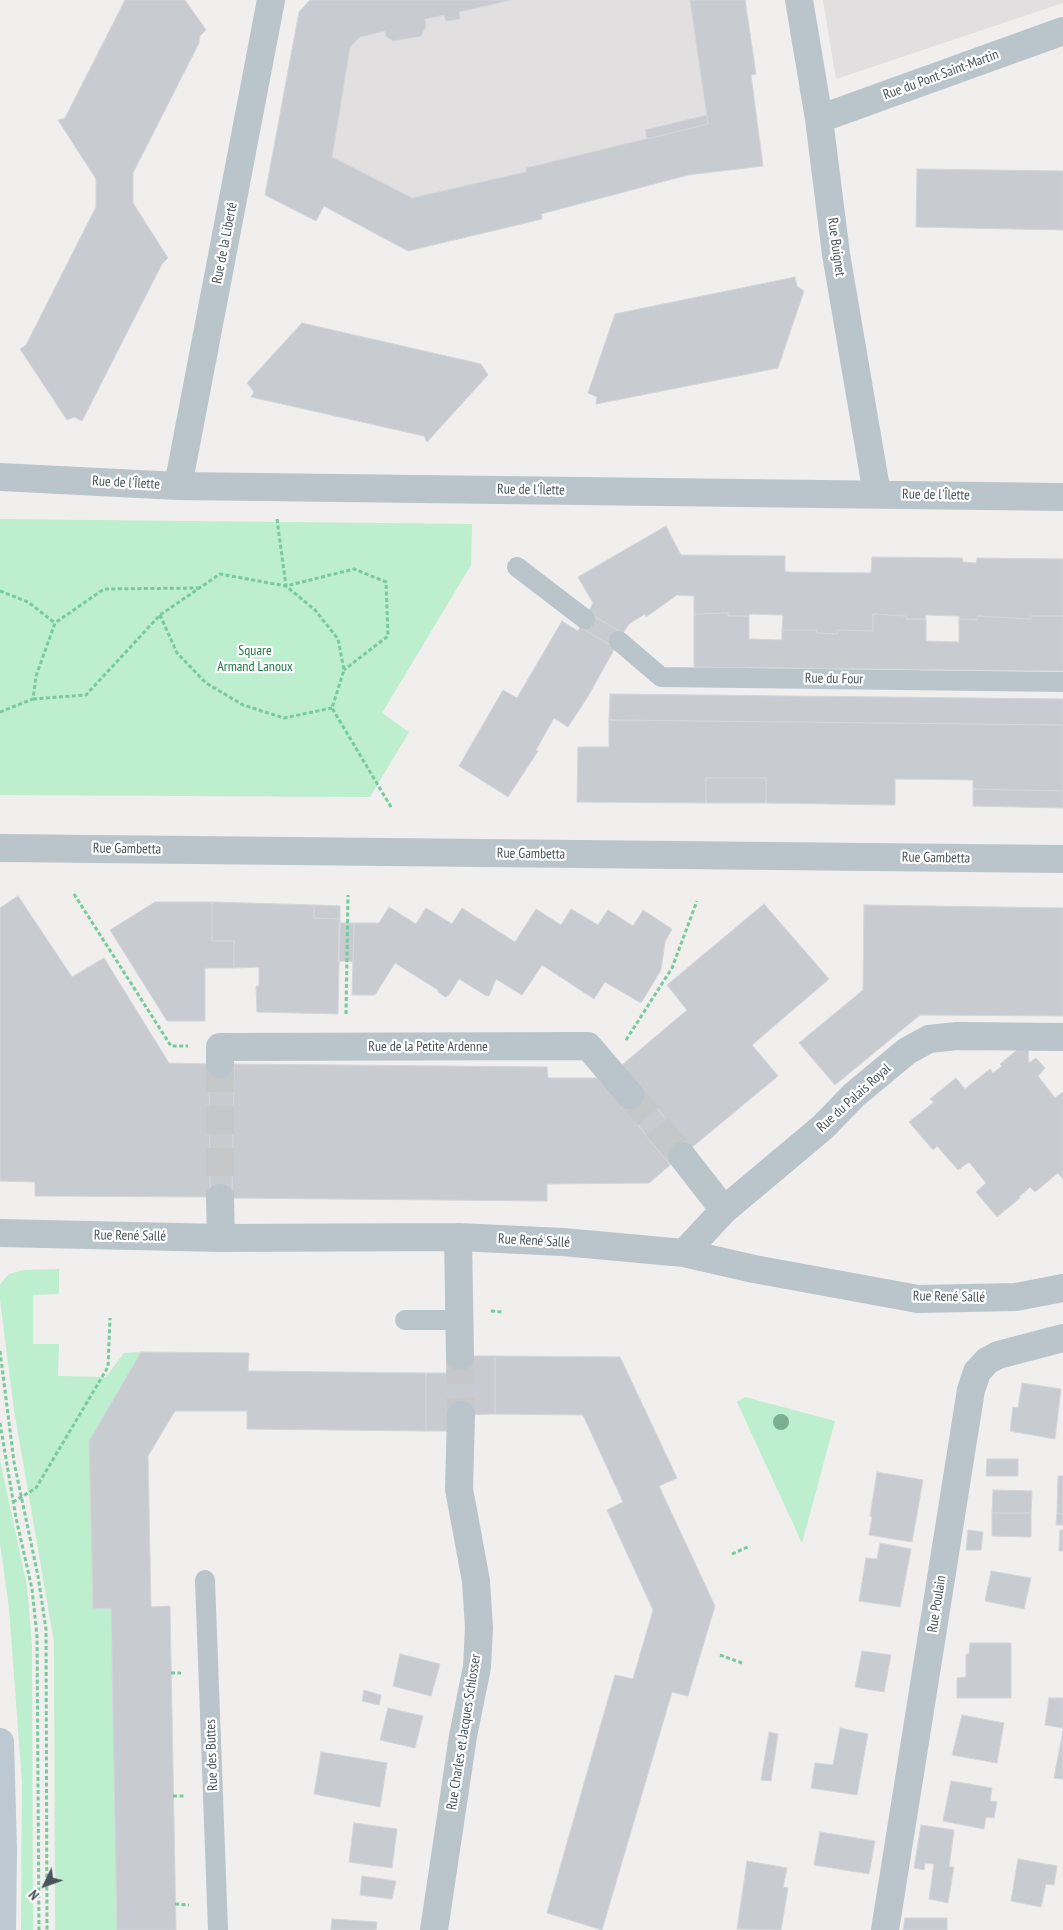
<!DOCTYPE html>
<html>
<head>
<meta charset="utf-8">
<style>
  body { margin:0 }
  #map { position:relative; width:1063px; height:1930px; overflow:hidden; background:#f1eeee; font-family:"PT Sans Narrow",sans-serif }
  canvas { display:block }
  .north { position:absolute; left:20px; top:1860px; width:50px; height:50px; -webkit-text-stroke:4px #fff; paint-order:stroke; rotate:228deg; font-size:14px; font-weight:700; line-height:20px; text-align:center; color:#47535b }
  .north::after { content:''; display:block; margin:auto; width:18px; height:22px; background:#47535b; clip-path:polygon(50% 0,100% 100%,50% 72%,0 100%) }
</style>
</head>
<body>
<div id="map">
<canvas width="1063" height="1930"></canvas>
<div class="north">N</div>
</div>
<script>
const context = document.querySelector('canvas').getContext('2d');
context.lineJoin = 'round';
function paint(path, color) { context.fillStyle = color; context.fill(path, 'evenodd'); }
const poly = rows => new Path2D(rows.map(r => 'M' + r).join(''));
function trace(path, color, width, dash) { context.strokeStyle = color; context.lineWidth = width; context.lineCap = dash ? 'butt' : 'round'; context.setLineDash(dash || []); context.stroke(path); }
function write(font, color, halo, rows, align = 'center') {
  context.font = font + ' "PT Sans Narrow",sans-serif'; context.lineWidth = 4.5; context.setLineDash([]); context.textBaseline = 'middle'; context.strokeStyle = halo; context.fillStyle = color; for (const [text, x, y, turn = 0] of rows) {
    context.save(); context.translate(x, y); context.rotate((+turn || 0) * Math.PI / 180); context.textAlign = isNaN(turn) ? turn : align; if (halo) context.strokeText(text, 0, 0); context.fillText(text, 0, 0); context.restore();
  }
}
paint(poly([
  [310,0,745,0,756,74,751,75,763,166,688,175,541,214,542,219,408,251,324,206,316,221,265,195,299,12],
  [823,0,1063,0,1063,3,836,79]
]), '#e2dfe0');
paint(poly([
  [0,519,472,524,471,565,382,713,409,732,370,797,0,795],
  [59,1269,59,1294,33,1295,33,1344,59,1344,58,1376,106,1377,124,1353,141,1352,89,1441,93,1609,111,1608,119,1930,55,1930,54,1642,14,1410,0,1300,0,1284,9,1274,23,1270],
  [745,1397,835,1421,802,1543,737,1402],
  [0,1460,27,1586,32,1646,33,1930,21,1930,22,1783,9,1608,0,1543]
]), '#bdeecd');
const building = poly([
  [125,0,185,0,206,30,200,36,199,43,133,173,133,203,168,258,162,264,82,421,74,417,67,420,20,349,26,345,96,207,96,179,58,120,65,118,125,0],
  [310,0,511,0,459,12,460,19,446,21,444,15,425,19,426,26,421,36,393,41,386,36,385,31,360,37,350,47,332,157,412,198,526,172,526,168,708,124,690,0,745,0,756,74,751,75,763,166,688,175,541,214,542,219,408,251,324,206,316,221,265,195,299,12,310,0],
  [707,115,708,124,647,139,645,130,707,115],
  [917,169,1063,171,1063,230,916,227,917,169],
  [795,277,797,286,804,291,778,368,596,404,597,397,588,393,615,314,795,277],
  [302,323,481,364,488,375,427,442,424,436,251,397,254,392,247,383,302,323],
  [666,526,681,555,785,556,785,572,871,573,872,557,962,558,963,562,976,563,977,558,1063,559,1063,616,1030,616,1031,619,978,616,977,620,959,619,959,616,925,615,926,619,907,619,906,616,873,614,873,631,838,630,837,634,817,633,816,630,782,630,783,615,749,614,749,616,728,616,728,613,694,614,694,596,677,595,646,617,645,614,629,624,623,633,588,613,593,603,578,577,666,526],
  [588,613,623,633,615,648,580,627,588,613],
  [728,613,728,616,749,616,749,639,782,640,782,630,816,630,817,633,837,634,838,630,873,631,873,614,906,616,907,619,926,619,926,641,959,642,959,619,977,620,978,616,1031,619,1030,616,1063,616,1063,671,694,667,694,614,728,613],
  [562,621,578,631,580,627,615,648,587,698,568,727,554,718,536,750,538,751,508,797,459,766,503,690,517,698,562,621],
  [610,694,1063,699,1063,725,609,720,610,694],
  [609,720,1063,725,1063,791,973,789,973,780,895,779,895,805,766,803,766,778,706,778,706,803,577,802,578,747,609,747,609,720],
  [706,778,766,778,766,803,706,803,706,778],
  [973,789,1063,791,1063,808,973,806,973,789],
  [18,896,72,977,104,958,169,1063,209,1064,210,1197,35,1196,35,1182,0,1181,0,908,18,896],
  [155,902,212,902,212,941,234,941,234,968,205,968,205,1021,167,1021,110,930,155,902],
  [212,902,314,905,314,918,340,919,338,1014,257,1012,256,986,259,986,259,967,234,968,234,941,212,941,212,902],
  [764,904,829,979,752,1045,778,1076,690,1149,622,1065,687,1010,667,985,764,904],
  [314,905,340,906,340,919,314,918,314,905],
  [864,905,1063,908,1063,1016,920,1015,835,1085,799,1043,863,990,864,905],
  [389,907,416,924,426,908,452,924,462,908,515,942,536,909,561,925,571,909,598,925,608,910,633,926,643,910,672,929,665,942,661,970,641,1003,605,982,594,999,542,965,522,995,496,979,489,996,485,995,459,979,449,995,445,997,438,992,438,990,395,963,375,995,352,995,354,923,379,923,389,907],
  [339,923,354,923,353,962,338,961,339,923],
  [1024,1044,1028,1047,1029,1063,1036,1058,1045,1068,1038,1076,1055,1098,1063,1092,1063,1179,1058,1173,1035,1192,1030,1187,1019,1197,1020,1198,997,1217,976,1192,986,1183,969,1162,958,1170,937,1146,933,1150,909,1122,934,1102,930,1099,956,1078,965,1089,990,1069,993,1073,1002,1066,1000,1064,1024,1044],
  [209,1064,234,1064,232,1198,210,1197,209,1064],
  [234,1064,547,1067,548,1078,600,1078,670,1165,649,1183,547,1184,547,1201,232,1198,234,1064],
  [640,1087,690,1149,670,1165,621,1103,640,1087],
  [141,1352,249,1353,248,1371,426,1373,426,1431,247,1429,247,1411,175,1411,148,1456,151,1607,170,1606,176,1930,117,1930,111,1608,93,1609,89,1441,141,1352],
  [460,1356,495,1356,495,1414,461,1415,461,1431,426,1431,426,1373,460,1373,460,1356],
  [495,1356,620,1357,677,1478,659,1486,715,1606,688,1696,672,1692,602,1930,547,1913,615,1675,633,1679,653,1610,607,1510,623,1502,583,1415,495,1414,495,1356],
  [1022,1383,1061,1389,1055,1439,1010,1431,1013,1407,1018,1408,1022,1383],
  [987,1459,1018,1459,1018,1476,986,1476,987,1459],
  [877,1472,923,1480,912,1542,869,1535,872,1517,870,1516,877,1472],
  [1058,1476,1063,1476,1063,1514,1057,1513,1058,1476],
  [993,1490,1032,1491,1031,1513,992,1513,993,1490],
  [992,1513,1031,1513,1031,1537,992,1536,992,1513],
  [1057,1513,1063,1514,1063,1525,1056,1525,1057,1513],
  [968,1530,983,1532,981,1550,966,1550,968,1530],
  [1060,1530,1063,1530,1063,1551,1059,1551,1060,1530],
  [880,1543,911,1549,900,1607,859,1601,866,1558,877,1559,880,1543],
  [991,1571,1031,1578,1024,1609,985,1601,991,1571],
  [970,1643,1011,1643,1011,1698,957,1698,957,1678,966,1677,966,1654,969,1654,970,1643],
  [862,1651,891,1655,884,1692,855,1687,862,1651],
  [400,1654,440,1664,431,1696,393,1686,400,1654],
  [364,1690,381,1695,379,1705,362,1701,364,1690],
  [1049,1698,1063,1698,1063,1728,1045,1725,1049,1698],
  [388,1708,423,1716,415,1748,380,1740,388,1708],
  [962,1715,1004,1723,997,1763,952,1755,962,1715],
  [840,1728,868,1734,857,1795,811,1788,815,1763,833,1765,840,1728],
  [1063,1731,1063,1779,1054,1778,1063,1731],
  [769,1732,778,1734,771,1781,761,1780,769,1732],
  [321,1752,387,1763,380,1807,314,1794,321,1752],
  [951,1781,992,1788,990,1801,997,1802,994,1818,986,1817,984,1829,943,1821,951,1781],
  [354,1823,397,1829,392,1868,349,1862,354,1823],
  [921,1825,954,1830,949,1867,954,1867,948,1903,929,1899,934,1864,925,1863,924,1870,914,1868,921,1825],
  [820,1832,875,1841,869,1874,814,1865,820,1832],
  [1018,1859,1057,1866,1054,1885,1046,1884,1041,1907,1011,1901,1018,1859],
  [747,1861,787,1868,783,1887,788,1888,781,1930,737,1929,747,1861],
  [362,1876,396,1881,392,1899,360,1895,362,1876],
  [905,1918,947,1918,947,1930,903,1930,905,1918],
  [332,1919,377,1922,376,1930,331,1930,332,1919]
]);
paint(building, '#c8ccd1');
trace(building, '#d2d5da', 1);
trace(poly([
  [220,1064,220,1198],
  [630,1095,682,1156],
  [460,1356,461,1415]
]), '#c6c7c9', 28, [28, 14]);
trace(poly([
  [277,519,286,586,315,610,338,639,344,670,332,708,391,807],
  [0,591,28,602,55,623],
  [160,615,177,653,206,683,243,705,284,718,332,708],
  [33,699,86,695,160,615,220,574,286,586,354,569,386,582,388,636,344,670],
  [0,712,33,699,36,676,55,623,104,589,199,588],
  [74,894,171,1046,188,1046],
  [346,1014,348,895],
  [626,1040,672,968,697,901],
  [491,1311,502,1312],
  [0,1351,14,1462,38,1576,46,1629,47,1930],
  [0,1423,16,1518,32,1589,37,1636,39,1930],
  [13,1502,36,1488,108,1367,110,1318],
  [732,1554,750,1546],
  [720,1655,742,1663],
  [171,1673,181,1673],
  [173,1796,185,1796],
  [175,1904,189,1905]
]), '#76cb9b', 3, [4, 2.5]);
trace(poly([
  [517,567,585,619],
  [619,641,661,677,1063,682],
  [405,1320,460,1320],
  [205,1580,218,1930]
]), '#bac4cb', 20);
trace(poly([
  [799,0,819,119,836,254,877,494],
  [819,119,1063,31],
  [0,477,178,486,1063,497],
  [178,486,271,0],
  [0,848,1063,859],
  [220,1064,220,1047,588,1046,630,1095],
  [682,1156,724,1210],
  [220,1198,221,1238],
  [0,1233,221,1238,458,1237,563,1242,684,1253,754,1269,918,1299,1016,1297,1063,1288],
  [458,1237,460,1356],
  [684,1253,724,1210,823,1127,854,1095,907,1051,929,1039,957,1036,1063,1037],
  [434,1930,463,1736,477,1667,479,1628,476,1581,459,1489,461,1415],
  [885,1930,971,1390,977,1372,987,1361,998,1355,1063,1338]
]), '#bac4cb', 28);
trace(poly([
  [0,1742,3,1849,2,1930]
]), '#bcc8d2', 28);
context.fillStyle = '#7aaf90';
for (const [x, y] of [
  [781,1422]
]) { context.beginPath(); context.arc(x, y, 8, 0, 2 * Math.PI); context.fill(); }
write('14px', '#47535b', '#fff', [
  ["Rue du Pont Saint-Martin",941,75,-20],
  ["Rue de la Liberté",225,243,-79],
  ["Rue Buignet",836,247,82],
  ["Rue de l'Îlette",126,483,3],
  ["Rue de l'Îlette",531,490,1],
  ["Rue de l'Îlette",936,495,1],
  ["Rue du Four",834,679,1],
  ["Rue Gambetta",127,849,1],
  ["Rue Gambetta",531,854,1],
  ["Rue Gambetta",936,858,1],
  ["Rue de la Petite Ardenne",428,1047],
  ["Rue du Palais Royal",854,1098,-42],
  ["Rue René Sallé",130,1236,1],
  ["Rue René Sallé",534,1241,3],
  ["Rue René Sallé",949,1297,1],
  ["Rue Poulain",937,1604,-81],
  ["Rue Charles et Jacques Schlosser",464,1732,-81],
  ["Rue des Buttes",212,1755,-92]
]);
write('14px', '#197b43', '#fff', [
  ["Square",255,651],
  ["Armand Lanoux",255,667]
]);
</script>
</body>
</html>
